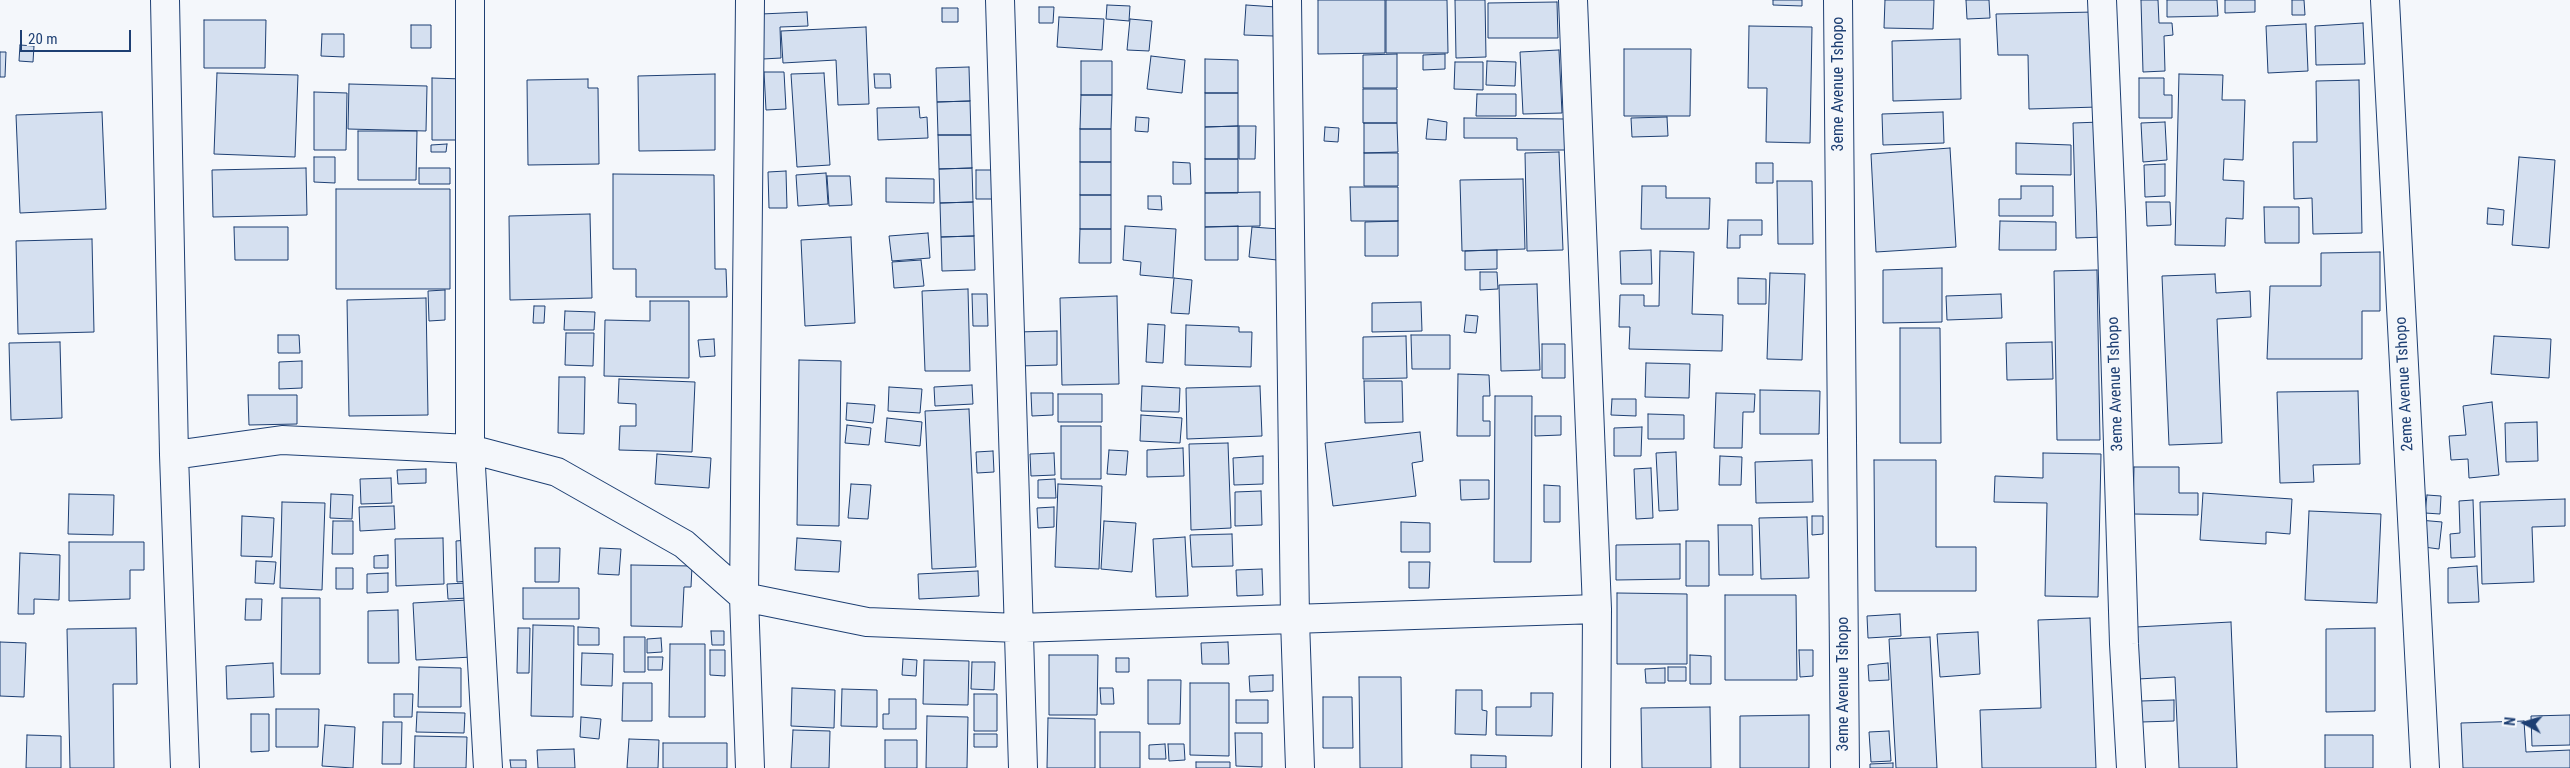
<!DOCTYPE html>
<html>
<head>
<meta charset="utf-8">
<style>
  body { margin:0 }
  #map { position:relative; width:2570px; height:768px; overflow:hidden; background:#f4f7fb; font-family:"Roboto Condensed",sans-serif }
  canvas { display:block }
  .north { position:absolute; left:2500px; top:698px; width:50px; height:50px; -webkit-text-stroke:4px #f4f7fb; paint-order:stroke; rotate:276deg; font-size:14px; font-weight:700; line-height:20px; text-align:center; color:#1d3f73 }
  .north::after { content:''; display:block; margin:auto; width:18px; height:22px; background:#1d3f73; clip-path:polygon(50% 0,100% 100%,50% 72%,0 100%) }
  .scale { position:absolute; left:20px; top:30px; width:111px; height:22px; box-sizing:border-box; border:2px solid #1d3f73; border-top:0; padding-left:6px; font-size:15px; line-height:18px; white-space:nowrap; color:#1d3f73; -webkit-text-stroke:4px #f4f7fb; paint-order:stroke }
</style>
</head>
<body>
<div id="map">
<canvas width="2570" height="768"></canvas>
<div class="north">N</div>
<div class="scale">20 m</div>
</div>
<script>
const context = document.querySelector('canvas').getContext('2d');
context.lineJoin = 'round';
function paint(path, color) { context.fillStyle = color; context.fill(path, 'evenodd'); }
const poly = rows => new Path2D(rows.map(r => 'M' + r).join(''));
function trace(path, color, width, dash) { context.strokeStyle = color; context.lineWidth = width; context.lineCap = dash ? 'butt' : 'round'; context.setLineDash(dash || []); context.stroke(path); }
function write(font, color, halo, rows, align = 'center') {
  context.font = font + ' "Roboto Condensed",sans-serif'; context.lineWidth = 4; context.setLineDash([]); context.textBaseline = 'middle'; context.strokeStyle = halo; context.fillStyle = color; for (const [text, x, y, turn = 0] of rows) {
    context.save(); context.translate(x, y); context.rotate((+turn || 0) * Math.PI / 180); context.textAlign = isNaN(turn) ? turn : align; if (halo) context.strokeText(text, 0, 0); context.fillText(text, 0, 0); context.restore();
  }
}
const building = poly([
  [1318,0,1385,0,1385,53,1318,54,1318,0],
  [1386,0,1447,0,1448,53,1386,53,1386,0],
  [1455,0,1485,0,1486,57,1456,58,1455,0],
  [1773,0,1802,0,1802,6,1773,5,1773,0],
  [1885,0,1934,0,1933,29,1884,28,1885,0],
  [1966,0,1989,0,1990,18,1967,19,1966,0],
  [2141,0,2158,0,2159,23,2172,23,2173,35,2164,36,2165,71,2143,72,2141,0],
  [2167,0,2217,0,2218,16,2167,17,2167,0],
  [2225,0,2255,0,2255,12,2225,13,2225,0],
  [2292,0,2304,0,2305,15,2292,15,2292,0],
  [1557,2,1558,38,1488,38,1488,3,1557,2],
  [1107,5,1130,6,1129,21,1106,19,1107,5],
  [1246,5,1276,7,1274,36,1244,35,1246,5],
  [1039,7,1054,7,1053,23,1039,23,1039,7],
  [942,8,958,8,958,22,942,22,942,8],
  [807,12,808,26,780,27,781,58,763,59,761,14,807,12],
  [2095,12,2098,107,2029,109,2028,55,1998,55,1996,14,2095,12],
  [1059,17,1104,19,1102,50,1057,47,1059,17],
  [1130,19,1152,21,1149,51,1127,50,1130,19],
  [204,20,266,20,265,68,204,68,204,20],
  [2363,23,2365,64,2316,65,2315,26,2363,23],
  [2306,24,2308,71,2268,73,2266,26,2306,24],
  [411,25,431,25,431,48,411,48,411,25],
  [1749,26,1812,27,1810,143,1766,142,1767,88,1748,88,1749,26],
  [866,27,869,104,838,105,836,60,783,63,781,31,866,27],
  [322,34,344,34,344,57,321,56,322,34],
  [1960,39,1961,99,1893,101,1892,41,1960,39],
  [20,45,34,46,33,62,19,61,20,45],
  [1624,49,1691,49,1690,116,1624,116,1624,49],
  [1559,50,1562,113,1523,114,1520,52,1559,50],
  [0,52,6,52,5,77,0,77,0,52],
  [1397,54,1397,88,1363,88,1363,55,1397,54],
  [1445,54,1445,69,1423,70,1423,55,1445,54],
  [1151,56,1185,60,1182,93,1147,89,1151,56],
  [1205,59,1238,60,1238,93,1205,93,1205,59],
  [1081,61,1112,61,1112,95,1081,95,1081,61],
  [1487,61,1516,62,1515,86,1486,85,1487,61],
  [1455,62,1483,62,1483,90,1454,89,1455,62],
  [969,67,970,101,937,102,936,68,969,67],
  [764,72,784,72,786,109,766,110,764,72],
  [217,73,298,75,295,157,214,154,217,73],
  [824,73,830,165,797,167,791,74,824,73],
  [715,74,715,150,639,151,638,76,715,74],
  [874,74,890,74,891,88,875,88,874,74],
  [2179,74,2223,75,2222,100,2245,100,2243,160,2224,159,2223,180,2244,181,2243,219,2226,218,2225,246,2175,245,2179,74],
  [432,78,463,79,463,140,432,140,432,78],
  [2139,78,2164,78,2164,95,2172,95,2172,118,2139,118,2139,78],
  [588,79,588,88,598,88,599,164,528,165,527,80,588,79],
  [2359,80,2362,233,2313,234,2312,198,2294,199,2293,142,2317,142,2316,81,2359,80],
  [349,84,427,86,426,131,348,129,349,84],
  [1363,89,1397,89,1397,123,1363,123,1363,89],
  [314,92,347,93,346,150,314,150,314,92],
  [1205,93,1238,93,1238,126,1205,127,1205,93],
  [1477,94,1516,94,1516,116,1476,116,1477,94],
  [1081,95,1112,95,1111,129,1080,129,1081,95],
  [970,101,971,135,938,135,937,102,970,101],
  [919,107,920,118,927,117,928,138,878,140,877,108,919,107],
  [102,112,106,209,20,213,16,115,102,112],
  [1943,112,1944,143,1883,145,1882,114,1943,112],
  [1136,117,1149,118,1148,132,1135,131,1136,117],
  [1667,117,1668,136,1632,137,1631,118,1667,117],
  [1464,118,1567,119,1567,150,1517,150,1517,138,1464,138,1464,118],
  [1428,119,1447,122,1446,140,1426,139,1428,119],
  [2101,122,2104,237,2076,238,2073,123,2101,122],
  [2165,122,2167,160,2143,162,2141,123,2165,122],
  [1364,123,1397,123,1398,152,1364,153,1364,123],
  [1238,126,1238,159,1205,159,1205,127,1238,126],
  [1239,126,1256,126,1255,159,1239,159,1239,126],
  [1325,127,1339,128,1338,142,1324,141,1325,127],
  [1080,129,1111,129,1111,162,1080,162,1080,129],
  [358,131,417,131,416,180,358,180,358,131],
  [938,135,971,135,972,168,939,169,938,135],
  [2016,143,2071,145,2071,175,2016,174,2016,143],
  [447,144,446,152,431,152,431,145,447,144],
  [1950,148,1956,247,1876,252,1871,154,1950,148],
  [1559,152,1563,250,1527,251,1525,153,1559,152],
  [1364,153,1398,153,1398,186,1364,186,1364,153],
  [314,157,335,157,335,183,314,182,314,157],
  [2519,157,2555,160,2549,248,2512,245,2519,157],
  [1205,159,1238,159,1238,193,1205,193,1205,159],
  [1080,162,1111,162,1111,195,1080,195,1080,162],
  [1173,162,1190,163,1191,184,1173,184,1173,162],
  [1756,163,1773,163,1773,183,1756,183,1756,163],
  [2165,164,2165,196,2145,197,2144,165,2165,164],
  [306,168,307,215,213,217,212,170,306,168],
  [419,168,450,168,450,184,419,184,419,168],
  [972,168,973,202,940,203,939,169,972,168],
  [976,170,998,170,997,199,976,199,976,170],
  [786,171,787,208,769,208,768,172,786,171],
  [826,173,828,204,798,206,796,175,826,173],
  [613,174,714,175,715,269,726,269,727,297,636,297,636,269,613,269,613,174],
  [827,176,850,176,852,205,829,206,827,176],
  [886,178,934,179,934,203,886,202,886,178],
  [1523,179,1525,249,1462,251,1460,180,1523,179],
  [1777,181,1812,181,1813,244,1778,244,1777,181],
  [1642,186,1666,186,1666,198,1710,198,1709,229,1641,229,1642,186],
  [2021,186,2053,186,2053,216,1999,216,1999,199,2021,199,2021,186],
  [1350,187,1398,187,1398,221,1351,221,1350,187],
  [336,189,450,189,450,289,336,289,336,189],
  [1260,192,1260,226,1205,227,1205,193,1260,192],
  [1080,195,1111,195,1111,229,1080,229,1080,195],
  [1148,196,1161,196,1162,210,1148,209,1148,196],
  [973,202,974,236,941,237,940,203,973,202],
  [2146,202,2170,202,2171,225,2147,226,2146,202],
  [2264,207,2299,207,2299,243,2265,243,2264,207],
  [2488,208,2504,210,2503,225,2487,224,2488,208],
  [590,214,592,298,510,300,509,216,590,214],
  [1728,220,1762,220,1762,235,1740,235,1740,248,1727,248,1728,220],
  [1398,221,1398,256,1365,256,1365,222,1398,221],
  [2000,221,2056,222,2056,250,1999,250,2000,221],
  [1125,226,1176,229,1173,278,1140,275,1141,262,1123,260,1125,226],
  [1238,226,1238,260,1205,260,1205,227,1238,226],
  [234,227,288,227,288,260,235,260,234,227],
  [1252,227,1280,229,1277,260,1249,257,1252,227],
  [1080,229,1111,229,1111,263,1079,263,1080,229],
  [928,233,930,258,892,261,889,236,928,233],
  [974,236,975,270,942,271,941,237,974,236],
  [851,237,855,323,805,326,801,240,851,237],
  [92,239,94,332,18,334,16,241,92,239],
  [1497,250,1497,269,1465,270,1465,251,1497,250],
  [1651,250,1652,284,1621,284,1620,251,1651,250],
  [1660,251,1694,252,1692,314,1723,315,1722,351,1629,349,1630,327,1619,327,1620,295,1644,295,1644,306,1659,306,1660,251],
  [2380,252,2380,311,2362,311,2362,359,2267,359,2270,286,2321,286,2321,253,2380,252],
  [921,260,924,286,894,288,892,262,921,260],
  [1942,268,1942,322,1883,323,1883,270,1942,268],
  [2097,270,2100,440,2057,440,2054,271,2097,270],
  [1480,272,1497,272,1498,289,1480,290,1480,272],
  [1770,273,1805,274,1802,360,1767,359,1770,273],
  [2215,274,2216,293,2250,291,2251,317,2217,319,2222,443,2169,445,2162,276,2215,274],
  [1174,278,1192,280,1189,314,1171,313,1174,278],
  [1738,278,1766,279,1766,304,1738,304,1738,278],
  [1537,284,1540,370,1501,371,1499,285,1537,284],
  [968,289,970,371,925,371,922,291,968,289],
  [445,290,445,320,429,321,428,291,445,290],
  [972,294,987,294,988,326,973,326,972,294],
  [2001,294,2002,318,1947,320,1946,296,2001,294],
  [1117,296,1119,384,1062,385,1060,298,1117,296],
  [426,298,428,415,349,416,347,300,426,298],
  [650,301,689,301,689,378,604,376,605,320,650,321,650,301],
  [1421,302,1422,331,1372,332,1372,303,1421,302],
  [534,306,545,306,544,323,533,323,534,306],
  [565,311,595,312,594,330,564,330,565,311],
  [1466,315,1478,316,1476,333,1464,332,1466,315],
  [1148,324,1165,325,1163,363,1146,362,1148,324],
  [1186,325,1239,327,1239,332,1252,332,1251,367,1185,365,1186,325],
  [1900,328,1940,328,1941,443,1900,443,1900,328],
  [1057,331,1057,365,1018,366,1017,332,1057,331],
  [566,333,594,333,593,366,565,365,566,333],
  [278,335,299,335,300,353,278,353,278,335],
  [1411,335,1450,335,1450,369,1412,369,1411,335],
  [1406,336,1407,378,1363,379,1363,337,1406,336],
  [2494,336,2551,339,2549,378,2491,374,2494,336],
  [714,339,715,356,700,357,698,340,714,339],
  [60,342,62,418,11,420,9,343,60,342],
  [2052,342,2053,379,2007,380,2006,343,2052,342],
  [1542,344,1565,344,1565,378,1542,378,1542,344],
  [799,360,841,361,839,526,797,525,799,360],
  [302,361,302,388,279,389,279,362,302,361],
  [1646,363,1690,364,1689,398,1645,397,1646,363],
  [1458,374,1489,375,1490,396,1483,396,1483,421,1490,421,1490,436,1457,436,1458,374],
  [559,377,585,377,584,434,558,433,559,377],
  [619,379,695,382,692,452,619,450,620,426,636,426,636,404,618,403,619,379],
  [1364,381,1402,381,1403,422,1365,423,1364,381],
  [972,385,973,404,935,406,934,387,972,385],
  [1142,386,1180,388,1179,412,1141,411,1142,386],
  [1260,386,1262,436,1187,439,1186,388,1260,386],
  [889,387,922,389,920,413,888,411,889,387],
  [1760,390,1820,391,1819,434,1760,434,1760,390],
  [2358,391,2360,464,2313,465,2314,482,2280,483,2277,392,2358,391],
  [1031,393,1053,393,1053,415,1032,416,1031,393],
  [1716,393,1755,394,1754,412,1743,412,1742,448,1714,448,1716,393],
  [1058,394,1102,394,1102,422,1058,422,1058,394],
  [248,395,297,395,297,424,249,425,248,395],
  [1495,396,1532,396,1531,562,1494,562,1495,396],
  [1612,399,1636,399,1636,416,1611,415,1612,399],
  [2492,402,2499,475,2469,478,2468,459,2451,460,2449,436,2466,435,2463,406,2492,402],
  [847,403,875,405,873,423,846,420,847,403],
  [969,409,976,567,932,569,925,411,969,409],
  [1648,414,1684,415,1684,439,1648,439,1648,414],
  [1141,415,1182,418,1180,443,1140,441,1141,415],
  [1535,416,1561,416,1561,435,1535,436,1535,416],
  [887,418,922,422,920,446,885,442,887,418],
  [2537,422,2538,461,2506,462,2505,423,2537,422],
  [847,425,871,428,869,445,845,443,847,425],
  [1061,426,1101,426,1101,479,1061,479,1061,426],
  [1642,427,1641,456,1614,456,1614,428,1642,427],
  [1420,432,1423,461,1412,463,1416,496,1333,506,1325,443,1420,432],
  [1228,443,1231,528,1191,530,1189,444,1228,443],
  [1183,448,1184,476,1147,477,1147,450,1183,448],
  [1109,450,1128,451,1126,475,1107,474,1109,450],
  [993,451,994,472,977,473,976,452,993,451],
  [1676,452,1678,510,1659,511,1656,453,1676,452],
  [1054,453,1055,475,1031,476,1030,454,1054,453],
  [2043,453,2101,454,2098,597,2045,596,2047,503,1994,502,1995,476,2043,478,2043,453],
  [657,454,711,458,709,488,655,484,657,454],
  [1263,456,1263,484,1234,485,1233,458,1263,456],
  [1720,456,1742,457,1741,485,1719,485,1720,456],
  [1812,460,1813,502,1756,503,1755,462,1812,460],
  [1874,460,1936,460,1936,547,1976,547,1976,591,1875,591,1874,460],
  [2134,467,2179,467,2179,493,2198,493,2198,515,2133,514,2134,467],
  [1651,468,1653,518,1636,519,1634,469,1651,468],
  [426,469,426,483,398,484,397,470,426,469],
  [391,478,392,503,361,504,360,479,391,478],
  [1055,479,1056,498,1038,498,1038,480,1055,479],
  [1460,480,1489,480,1489,499,1461,500,1460,480],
  [851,484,871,485,868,519,848,518,851,484],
  [1058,484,1102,486,1099,569,1055,567,1058,484],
  [1544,485,1560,486,1560,522,1544,522,1544,485],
  [1261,491,1262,525,1235,526,1235,492,1261,491],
  [2203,493,2292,499,2290,534,2266,532,2266,544,2200,540,2203,493],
  [69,494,114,495,113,535,68,534,69,494],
  [331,494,353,495,352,519,330,518,331,494],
  [2427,495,2441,496,2440,514,2425,513,2427,495],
  [2565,499,2565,526,2532,527,2534,582,2482,584,2480,502,2565,499],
  [2473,500,2475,557,2451,558,2450,534,2460,533,2459,501,2473,500],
  [282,502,325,503,322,590,280,588,282,502],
  [394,506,395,529,360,531,359,507,394,506],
  [1054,507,1054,527,1038,528,1037,508,1054,507],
  [2309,511,2381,514,2377,603,2305,600,2309,511],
  [242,516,274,518,272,557,241,556,242,516],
  [1812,516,1823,516,1823,534,1812,535,1812,516],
  [1807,517,1809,578,1761,579,1759,518,1807,517],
  [2419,520,2442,522,2439,549,2416,546,2419,520],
  [333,521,353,521,353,554,332,554,333,521],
  [1104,521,1136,523,1132,572,1101,569,1104,521],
  [1401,522,1430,523,1430,552,1401,552,1401,522],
  [1718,525,1752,525,1753,575,1719,575,1718,525],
  [1232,534,1233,566,1192,567,1190,535,1232,534],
  [1185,537,1188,596,1156,597,1153,539,1185,537],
  [443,538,444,584,396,586,395,539,443,538],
  [797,538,841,541,839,572,795,570,797,538],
  [467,540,468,581,457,582,456,541,467,540],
  [1686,541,1709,541,1709,586,1686,586,1686,541],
  [69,542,144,542,144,570,130,570,130,599,69,601,69,542],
  [1680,544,1680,579,1616,580,1616,545,1680,544],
  [535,548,560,548,559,582,535,582,535,548],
  [600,548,621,549,619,575,598,574,600,548],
  [20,553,60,555,59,600,34,599,34,614,18,614,20,553],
  [388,555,388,568,374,568,374,556,388,555],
  [256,561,276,562,274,584,255,583,256,561],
  [1409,562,1430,562,1429,588,1409,588,1409,562],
  [631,565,692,566,691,587,684,587,682,627,631,626,631,565],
  [2477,566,2479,602,2448,603,2448,568,2477,566],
  [336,568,353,568,353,589,336,589,336,568],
  [1262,569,1263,595,1237,596,1236,570,1262,569],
  [978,571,979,596,919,599,918,574,978,571],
  [388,573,388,592,367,593,367,574,388,573],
  [467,583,468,598,448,599,447,584,467,583],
  [523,588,579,588,579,619,523,619,523,588],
  [1617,593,1687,594,1687,664,1617,664,1617,593],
  [1725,595,1796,595,1797,680,1725,680,1725,595],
  [282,598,320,598,320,674,281,674,282,598],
  [246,599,262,599,261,620,245,620,246,599],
  [468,600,472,657,416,660,413,603,468,600],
  [398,610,399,663,368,663,368,611,398,610],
  [1900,614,1901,636,1868,638,1867,616,1900,614],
  [2090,618,2096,768,1982,768,1980,710,2041,708,2038,620,2090,618],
  [2231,622,2237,768,2179,768,2175,677,2138,679,2136,627,2231,622],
  [533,625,574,626,573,717,531,716,533,625],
  [578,627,599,628,599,645,578,645,578,627],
  [136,628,137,684,113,684,114,768,70,768,67,629,136,628],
  [518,628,530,628,529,673,517,673,518,628],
  [2375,628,2375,711,2326,712,2326,629,2375,628],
  [711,631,724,631,724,645,712,645,711,631],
  [1978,632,1980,674,1940,677,1937,634,1978,632],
  [624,637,645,637,645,672,624,672,624,637],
  [1930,637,1937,768,1896,768,1889,639,1930,637],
  [661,638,662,652,647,653,647,639,661,638],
  [0,642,26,643,24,697,0,696,0,642],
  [1228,642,1229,664,1202,664,1201,643,1228,642],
  [670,644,705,644,705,717,669,717,670,644],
  [710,650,725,650,725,676,710,675,710,650],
  [1799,650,1813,650,1813,676,1800,677,1799,650],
  [582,653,613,654,612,686,581,685,582,653],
  [1049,655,1098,655,1097,715,1049,715,1049,655],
  [1690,655,1711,656,1711,684,1690,684,1690,655],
  [648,657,663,657,662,670,648,670,648,657],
  [1116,658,1129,658,1129,672,1116,672,1116,658],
  [903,659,917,660,916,676,902,675,903,659],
  [924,660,969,661,968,705,923,704,924,660],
  [972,662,995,662,994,690,971,689,972,662],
  [273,663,274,697,227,699,226,666,273,663],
  [1888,663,1889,680,1869,681,1868,665,1888,663],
  [419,667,461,668,461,707,418,707,419,667],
  [1668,667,1686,667,1686,681,1668,681,1668,667],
  [1665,668,1665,683,1646,683,1645,669,1665,668],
  [1273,675,1273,691,1250,692,1249,676,1273,675],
  [1359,677,1401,677,1402,768,1360,768,1359,677],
  [1148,680,1181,680,1180,724,1148,724,1148,680],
  [623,683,652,683,652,721,622,721,623,683],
  [1190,683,1229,683,1229,756,1190,755,1190,683],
  [792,688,835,690,834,728,791,726,792,688],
  [1100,688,1113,688,1114,704,1101,704,1100,688],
  [842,689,877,690,877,727,841,726,842,689],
  [1456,690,1482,690,1482,710,1487,711,1486,735,1455,734,1456,690],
  [1531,693,1553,693,1552,736,1496,735,1496,707,1531,707,1531,693],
  [394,694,413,694,412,717,394,717,394,694],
  [974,694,997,694,997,731,974,731,974,694],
  [1323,697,1352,697,1353,748,1323,748,1323,697],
  [889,699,916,699,916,729,883,729,883,714,889,714,889,699],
  [1236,700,1268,700,1268,723,1236,723,1236,700],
  [2174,700,2174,721,2141,722,2141,701,2174,700],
  [1710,707,1711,768,1642,768,1641,708,1710,707],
  [276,709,319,709,318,747,276,747,276,709],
  [417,712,465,713,464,733,416,732,417,712],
  [251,714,269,714,269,751,251,752,251,714],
  [1809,715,1809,768,1740,768,1740,716,1809,715],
  [2570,715,2570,745,2532,746,2531,716,2570,715],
  [927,716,968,717,967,768,926,768,927,716],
  [581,717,601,719,599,739,580,737,581,717],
  [1048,718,1095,719,1095,768,1047,768,1048,718],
  [2524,721,2526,752,2570,750,2570,768,2463,768,2461,723,2524,721],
  [383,722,402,722,401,764,382,764,383,722],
  [325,725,355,727,353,768,322,766,325,725],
  [793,730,830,731,829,768,791,768,793,730],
  [1889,731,1891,761,1871,762,1869,732,1889,731],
  [1100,732,1140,732,1140,768,1100,768,1100,732],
  [1235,733,1262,733,1262,767,1236,766,1235,733],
  [974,734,997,734,997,747,974,747,974,734],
  [27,735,61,736,61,768,26,768,27,735],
  [2325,735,2373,735,2373,768,2325,768,2325,735],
  [415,736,467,737,466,768,414,768,415,736],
  [629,739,659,740,658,768,627,768,629,739],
  [885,740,917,740,917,768,885,768,885,740],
  [663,743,727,743,727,768,663,768,663,743],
  [1165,744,1166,759,1149,759,1149,745,1165,744],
  [1168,744,1184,744,1185,760,1169,761,1168,744],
  [574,749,575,768,538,768,537,750,574,749],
  [1471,755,1506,756,1506,768,1471,768,1471,755],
  [510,760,526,760,526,768,511,768,510,760],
  [1196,762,1230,762,1230,768,1196,768,1196,762],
  [1893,763,1893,768,1870,768,1870,764,1893,763]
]);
paint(building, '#d5e0f0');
trace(building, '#1d3f73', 1);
const minor = poly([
  [165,0,174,455,185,768],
  [470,0,470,449,488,768],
  [1000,0,1023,768],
  [1287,0,1295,620,1300,768],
  [1573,0,1597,609,1596,768],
  [1838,0,1845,768],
  [2102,0,2111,212,2124,644,2131,768],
  [2385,0,2425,768],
  [174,455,282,440,470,449,557,472,684,544,744,597,867,622,1018,628,1597,609],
  [750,768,744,597,750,0]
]);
trace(minor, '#1d3f73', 30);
trace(minor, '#f4f7fb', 28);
write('16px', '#1d3f73', '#f4f7fb', [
  ["3eme Avenue Tshopo",1839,84,-90],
  ["3eme Avenue Tshopo",2116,384,-92],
  ["2eme Avenue Tshopo",2405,384,-93],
  ["3eme Avenue Tshopo",1844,684,-90]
]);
</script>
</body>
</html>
